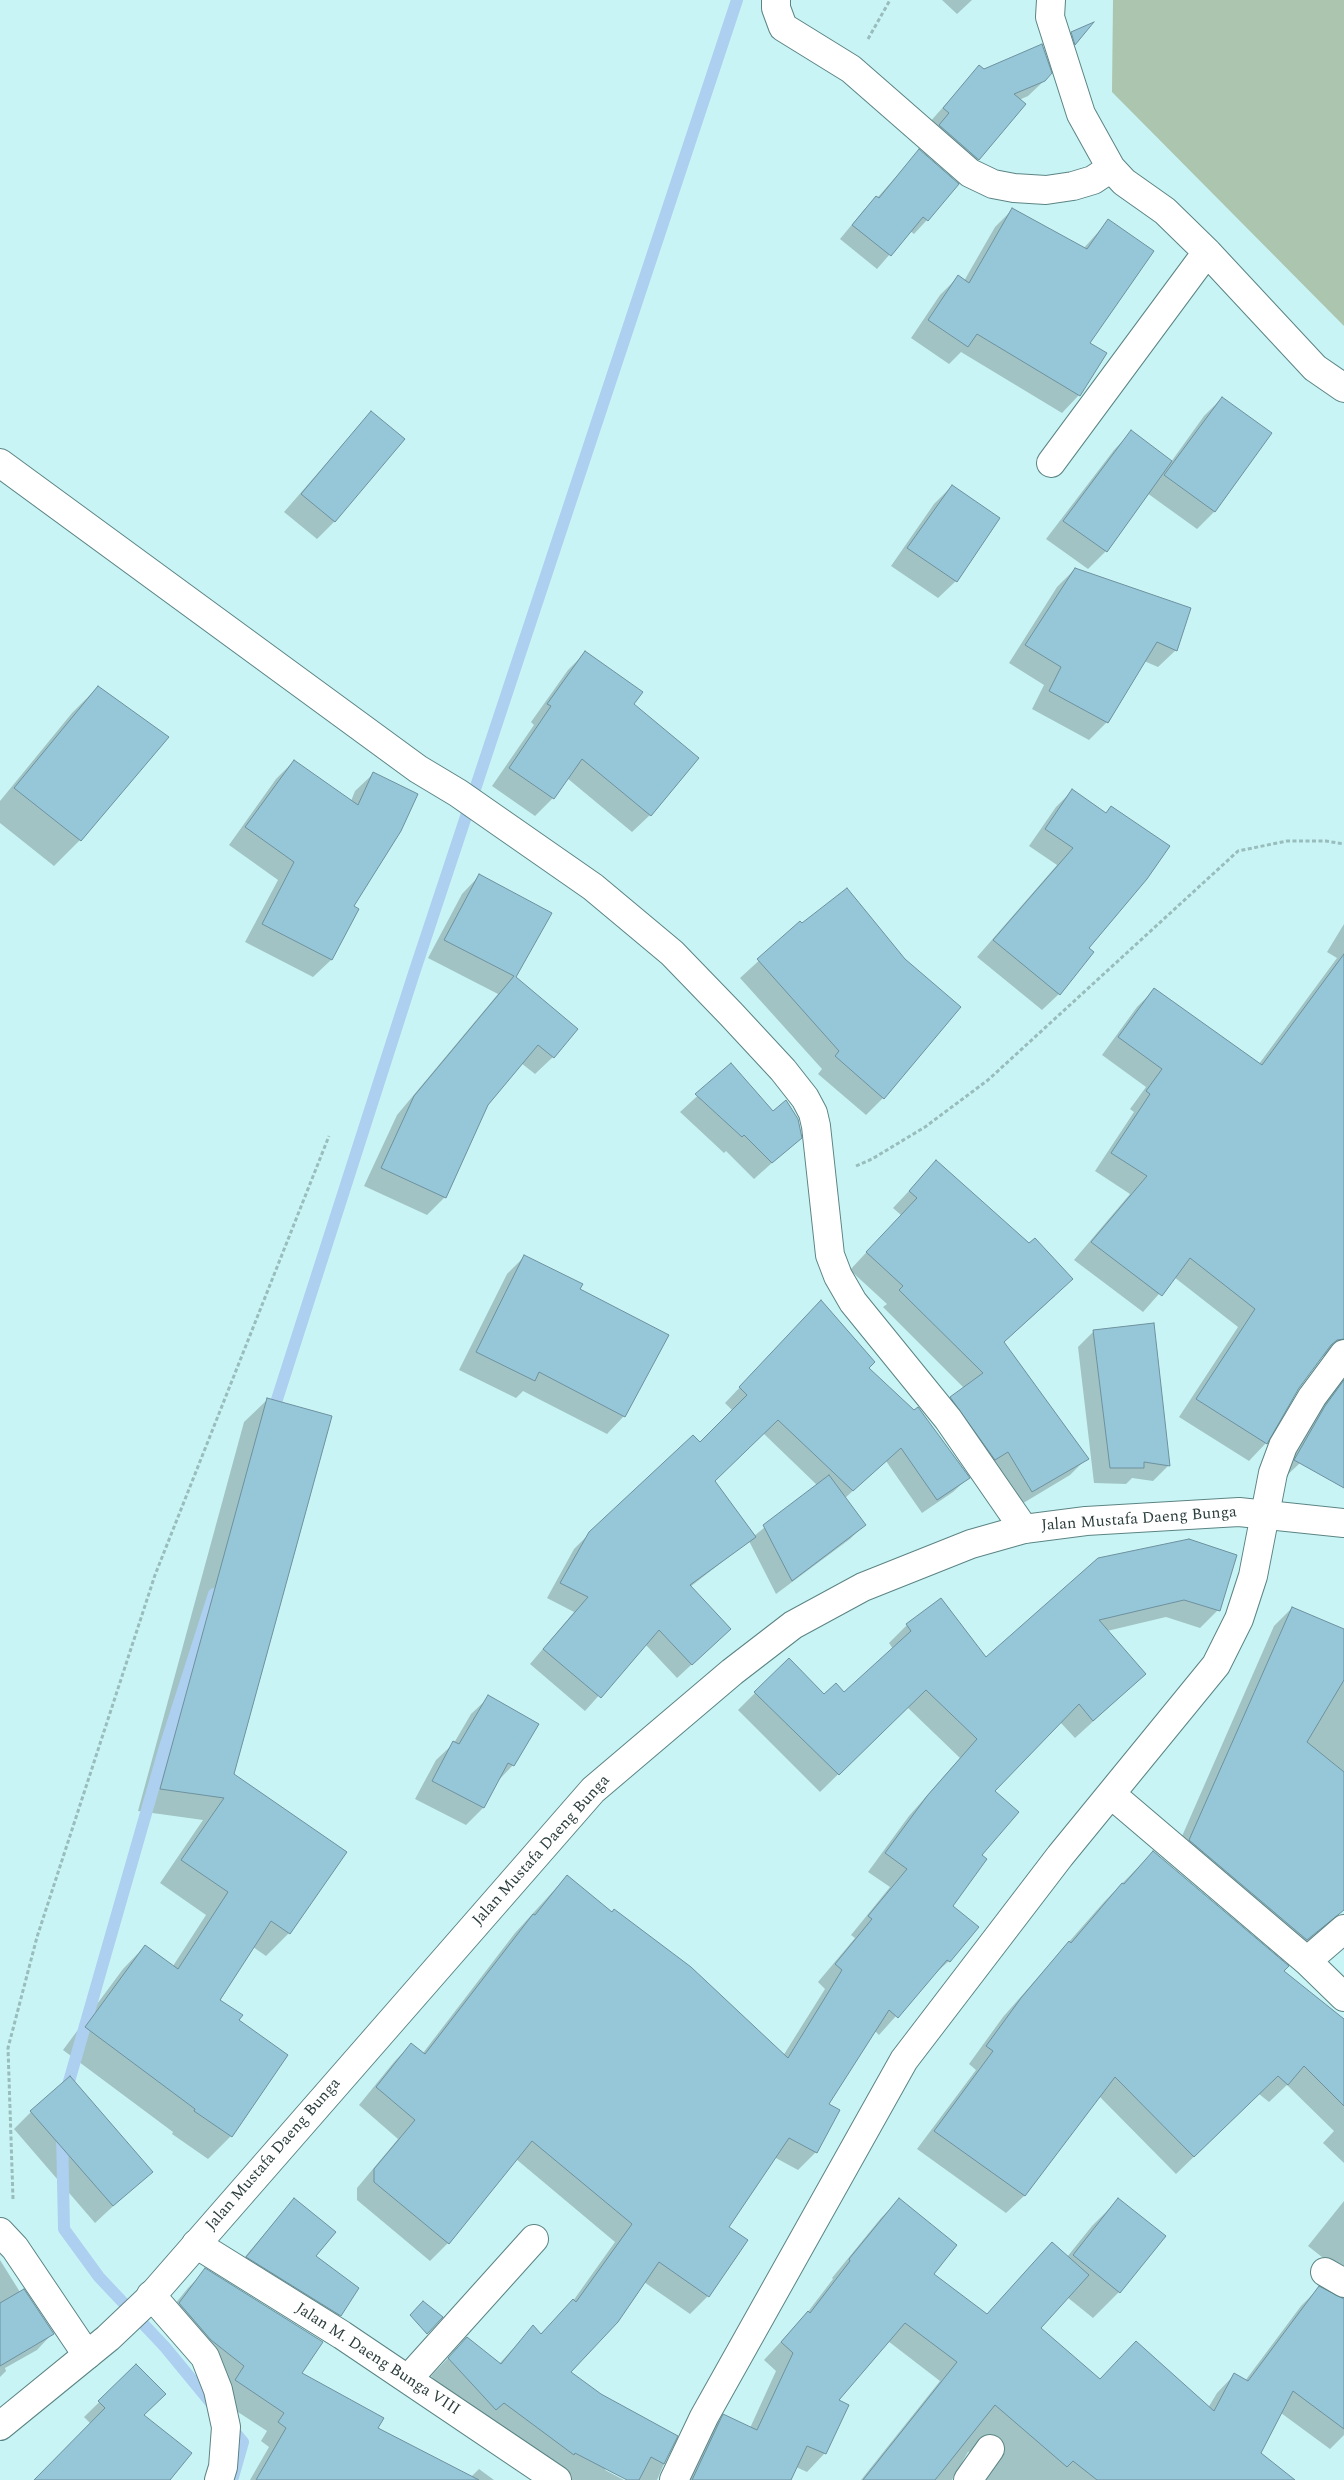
<!DOCTYPE html>
<html>
<head>
<meta charset="utf-8">
<style>
  body { margin:0 }
  canvas { display:block; background:#c9f4f5 }
</style>
</head>
<body>
<canvas width="1344" height="2480"></canvas>
<script>
const context = document.querySelector('canvas').getContext('2d');
context.lineJoin = 'round';
function paint(path, color) { context.fillStyle = color; context.fill(path, 'evenodd'); }
const poly = rows => new Path2D(rows.map(r => 'M' + r).join(''));
function trace(path, color, width, dash) { context.strokeStyle = color; context.lineWidth = width; context.lineCap = dash ? 'butt' : 'round'; context.setLineDash(dash || []); context.stroke(path); }
function write(font, color, halo, rows, align = 'center') {
  context.font = font + ' Spectral,serif'; context.lineWidth = 4; context.setLineDash([]); context.textBaseline = 'middle'; context.strokeStyle = halo; context.fillStyle = color; for (const [text, x, y, turn = 0] of rows) {
    context.save(); context.translate(x, y); context.rotate((+turn || 0) * Math.PI / 180); context.textAlign = isNaN(turn) ? turn : align; if (halo) context.strokeText(text, 0, 0); context.fillText(text, 0, 0); context.restore();
  }
}
paint(poly([
  [1113,0,1344,0,1344,326,1112,92]
]), '#acc5ae');
paint(poly([
  [942,0,972,0,957,14],
  [979,67,983,71,1045,80,1028,96,1019,100,978,159,963,175,928,124],
  [919,151,957,184,927,220,914,234,910,231,877,269,840,239,863,211,876,197,877,198],
  [1013,209,1083,249,1108,221,1079,395,1062,413,961,352,949,364,911,338,940,295,958,277,964,281,995,227],
  [1222,398,1215,511,1197,529,1147,493,1106,551,1088,569,1046,539,1114,450,1131,432,1171,462,1204,416],
  [371,412,403,440,334,522,317,539,284,512],
  [952,486,956,581,938,598,891,566,934,504],
  [1075,569,1176,650,1158,667,1144,661,1107,722,1089,740,1032,709,1044,685,1009,663,1057,587],
  [585,653,632,705,650,815,632,832,567,778,553,798,535,816,492,786,534,725,531,722,568,670],
  [98,687,80,840,54,866,0,823,0,801,72,713],
  [294,761,351,801,355,791,373,774,352,906,358,909,331,960,313,977,245,942,278,880,229,845,276,779],
  [1072,791,1087,948,1059,994,1042,1010,977,957,1057,865,1029,846,1056,807],
  [479,876,515,978,553,1057,535,1074,521,1063,487,1104,445,1197,427,1215,364,1186,397,1115,498,994,428,958,462,894],
  [800,923,883,1098,866,1115,818,1074,822,1069,740,978],
  [1344,924,1344,1469,1300,1463,1282,1480,1328,1356,1321,1356,1298,1388,1266,1443,1249,1461,1179,1417,1238,1327,1174,1277,1143,1312,1074,1260,1130,1194,1095,1171,1134,1112,1130,1109,1146,1087,1102,1055,1137,1007,1154,990,1259,1064,1337,958,1327,952],
  [731,1065,773,1112,800,1138,754,1179,726,1151,724,1153,680,1112],
  [936,1162,1055,1296,1003,1343,1087,1458,1070,1475,1015,1508,934,1414,964,1388,883,1307,887,1304,850,1270,901,1215,893,1208],
  [524,1257,579,1289,624,1416,607,1434,523,1391,516,1398,459,1370,507,1274],
  [807,1316,868,1368,968,1478,953,1492,922,1513,886,1461,845,1498,864,1525,850,1539,776,1594,749,1541,690,1587,715,1643,677,1678,645,1644,585,1711,530,1664,574,1612,547,1598,574,1549,590,1533,700,1444,733,1411,725,1403],
  [763,1433,817,1485,754,1536,714,1481],
  [1094,1331,1169,1465,1153,1481,1132,1478,1126,1484,1094,1483,1078,1347],
  [267,1400,232,1775,346,1852,289,1933,266,1956,253,1947,219,2001,237,2021,231,2136,208,2159,172,2134,173,2132,63,2050,123,1969,145,1946,173,1966,206,1915,160,1883,203,1820,138,1811,244,1422],
  [1099,1559,1218,1610,1200,1628,1166,1617,1107,1631,1145,1674,1075,1738,1060,1722,993,1791,980,1855,952,1906,977,1927,949,1961,930,1978,879,2035,874,2030,828,2105,816,2152,798,2170,774,2157,727,2227,708,2296,690,2314,644,2282,569,2372,600,2395,676,2437,657,2480,630,2480,606,2468,605,2470,624,2480,546,2480,477,2427,431,2376,467,2338,499,2364,533,2327,540,2335,573,2301,615,2242,516,2159,448,2243,430,2261,357,2200,357,2188,398,2139,359,2105,394,2062,411,2044,423,2053,515,1933,567,1876,783,2056,825,1989,818,1982,855,1938,851,1935,890,1887,868,1872,909,1816,960,1758,907,1707,820,1792,738,1710,755,1693,824,1696,844,1694,893,1649,889,1643,907,1625,986,1658],
  [1292,1608,1344,1630,1344,1908,1320,1932,1288,1957,1172,1859,1274,1626],
  [489,1697,513,1765,497,1782,483,1808,466,1825,415,1799,436,1760,454,1743,471,1714],
  [1153,1852,1283,1971,1344,2020,1344,2163,1323,2143,1334,2131,1287,2085,1269,2102,1259,2094,1176,2174,1099,2096,1024,2196,1006,2213,917,2149,976,2070,969,2064,1003,2017,1104,1902],
  [31,2112,151,2171,95,2223,14,2129],
  [294,2199,340,2315,324,2330,232,2272],
  [899,2200,932,2274,986,2315,1052,2243,1067,2257,1092,2226,1118,2200,1119,2292,1093,2318,1067,2297,1039,2328,1100,2380,1208,2408,1217,2393,1234,2375,1245,2381,1301,2306,1319,2288,1341,2298,1332,2265,1308,2246,1344,2201,1344,2435,1330,2449,1281,2413,1260,2453,1293,2480,982,2480,973,2451,968,2452,952,2480,861,2480,940,2381,888,2341,837,2401,847,2406,824,2454,807,2472,796,2467,790,2480,683,2480,706,2434,724,2416,750,2428,776,2371,764,2360,807,2313,833,2279,832,2278,881,2218],
  [0,2260,20,2292,52,2334,37,2350,5,2368,6,2371,0,2377],
  [206,2270,300,2374,377,2429,471,2477,479,2469,494,2480,250,2480,269,2447,261,2441,267,2431,218,2399,227,2385,161,2321,188,2288],
  [136,2366,142,2416,168,2480,36,2480,91,2424,84,2417]
]), '#0003');
trace(poly([
  [272,1415,414,973,737,0],
  [66,2092,165,1747,214,1594],
  [62,2132,64,2229,99,2277,165,2347,216,2409],
  [228,2424,243,2442,233,2477]
]), '#adcff0', 12);
const building = poly([
  [1094,22,1075,45,1071,32,1094,22],
  [1042,44,1052,73,1045,81,1014,94,1026,104,979,160,939,125,949,113,943,108,979,65,984,69,1042,44],
  [919,149,959,184,928,221,923,217,891,256,852,225,876,196,879,198,919,149],
  [1012,208,1087,249,1108,219,1154,251,1090,343,1107,353,1080,396,977,334,968,347,928,320,958,275,969,283,1012,208],
  [1222,397,1272,433,1215,512,1164,475,1222,397],
  [371,411,405,439,335,522,301,494,371,411],
  [1131,430,1172,461,1107,552,1063,521,1131,430],
  [952,485,1000,518,957,582,907,548,952,485],
  [1075,568,1191,608,1177,651,1157,642,1108,723,1049,691,1061,667,1025,645,1075,568],
  [585,651,643,692,634,704,699,758,651,816,582,759,554,799,509,768,551,706,547,704,585,651],
  [98,686,169,737,81,841,14,788,98,686],
  [294,760,358,805,373,772,418,794,401,831,354,906,359,909,332,960,262,924,294,862,245,827,294,760],
  [1072,789,1106,813,1111,806,1170,846,1147,879,1089,948,1094,952,1060,995,993,940,1073,848,1045,829,1072,789],
  [479,874,552,913,516,977,578,1029,554,1058,538,1045,488,1105,446,1198,381,1168,414,1096,514,976,444,940,479,874],
  [847,888,905,959,961,1007,884,1099,835,1056,839,1051,757,959,800,921,802,923,847,888],
  [1344,954,1344,1339,1337,1340,1331,1345,1299,1388,1267,1444,1196,1399,1255,1309,1190,1258,1162,1296,1091,1242,1147,1176,1111,1153,1150,1094,1146,1091,1162,1069,1118,1037,1154,988,1262,1065,1344,954],
  [731,1063,773,1111,786,1100,798,1119,802,1138,772,1163,744,1135,742,1137,695,1094,731,1063],
  [936,1160,1029,1243,1035,1238,1073,1279,1004,1342,1089,1459,1032,1492,1008,1452,995,1460,950,1397,983,1373,899,1290,903,1286,866,1252,917,1198,909,1191,936,1160],
  [524,1255,583,1284,580,1289,669,1335,625,1417,539,1372,535,1381,476,1352,524,1255],
  [821,1300,875,1362,869,1368,914,1410,918,1407,970,1478,937,1500,901,1448,853,1491,778,1420,715,1481,756,1537,690,1585,731,1629,692,1665,659,1630,601,1698,543,1649,588,1597,560,1583,589,1532,693,1435,700,1442,747,1395,739,1387,821,1300],
  [1154,1323,1170,1466,1144,1462,1144,1468,1110,1468,1093,1330,1154,1323],
  [1344,1380,1344,1488,1294,1460,1325,1406,1344,1380],
  [267,1398,332,1416,234,1774,347,1852,290,1934,271,1921,220,2000,243,2015,239,2020,288,2055,232,2137,194,2111,195,2109,85,2027,145,1945,178,1969,228,1892,181,1860,224,1798,160,1789,267,1398],
  [829,1475,866,1525,792,1581,763,1525,829,1475],
  [1189,1539,1237,1555,1220,1611,1184,1600,1099,1620,1146,1674,1093,1721,1079,1704,995,1791,1019,1812,982,1855,987,1859,953,1906,979,1927,950,1962,947,1960,898,2018,889,2010,829,2104,840,2110,817,2153,789,2138,729,2227,748,2240,709,2297,659,2262,618,2322,571,2372,601,2394,678,2436,664,2464,651,2457,639,2480,627,2480,575,2453,574,2455,504,2403,496,2410,448,2358,467,2337,501,2364,533,2325,541,2334,573,2299,576,2302,632,2224,532,2141,449,2244,374,2182,374,2169,415,2120,376,2087,411,2043,425,2054,533,1914,535,1915,567,1875,612,1912,614,1909,691,1967,788,2058,842,1970,835,1964,872,1919,868,1916,907,1869,885,1853,927,1796,977,1739,926,1690,839,1775,754,1692,789,1658,824,1694,836,1683,844,1692,911,1631,906,1624,941,1598,986,1657,1098,1558,1189,1539],
  [1292,1607,1344,1629,1344,1680,1307,1742,1344,1772,1344,1910,1307,1940,1189,1840,1292,1607],
  [488,1695,539,1724,514,1766,508,1763,484,1808,432,1781,453,1741,459,1744,488,1695],
  [1153,1851,1289,1966,1284,1971,1344,2019,1344,2106,1304,2066,1288,2085,1278,2076,1194,2157,1115,2077,1025,2196,934,2131,993,2051,986,2046,1021,1998,1069,1941,1071,1943,1122,1883,1124,1884,1153,1851],
  [70,2076,153,2172,113,2206,30,2111,70,2076],
  [294,2198,336,2232,316,2256,359,2288,341,2316,246,2257,294,2198],
  [899,2198,957,2245,934,2274,987,2314,1052,2242,1089,2275,1041,2328,1100,2379,1136,2341,1214,2411,1234,2373,1248,2381,1319,2286,1344,2299,1344,2429,1293,2391,1261,2453,1295,2480,1097,2480,1073,2461,1067,2467,995,2405,935,2480,863,2480,957,2362,905,2323,839,2400,849,2405,826,2454,807,2446,791,2480,692,2480,723,2414,757,2430,793,2353,781,2342,808,2311,810,2313,850,2261,849,2259,899,2198],
  [1118,2198,1166,2236,1120,2293,1073,2255,1118,2198],
  [205,2268,323,2342,302,2373,384,2418,378,2428,479,2480,256,2480,286,2428,278,2422,284,2413,235,2380,244,2366,211,2340,179,2303,205,2268],
  [24,2289,54,2334,0,2366,0,2303,24,2289],
  [423,2301,443,2317,427,2334,410,2315,423,2301],
  [136,2364,166,2394,144,2415,192,2453,170,2480,34,2480,105,2408,98,2401,136,2364]
]);
paint(building, '#95c7d9');
trace(building, '#6e919e', 1);
const minor = poly([
  [776,0,776,8,783,27,851,69,970,173,993,184,1014,188,1046,190,1073,186,1093,180,1111,168],
  [1051,0,1050,17,1081,114,1111,168,1124,182,1165,211,1207,252,1315,368,1344,388],
  [0,463,418,769,458,793,593,887,672,953,731,1014,783,1070,805,1098,813,1113,816,1126,830,1255,838,1276,853,1302,948,1419,1024,1529],
  [1051,463,1207,252],
  [1112,1795,1307,1961],
  [1344,1929,1307,1961,1344,1997],
  [0,2232,15,2248,87,2355],
  [196,2244,342,2335,557,2480],
  [1325,2272,1344,2283],
  [151,2295,205,2357,218,2390,226,2427,223,2467,219,2480],
  [408,2379,534,2239],
  [674,2480,704,2417,904,2060,1060,1856,1216,1665,1239,1619,1253,1576,1273,1473,1283,1446,1312,1397,1344,1354],
  [968,2480,990,2449]
]);
const primary = poly([
  [0,2426,108,2338,147,2301,593,1790,732,1672,793,1625,863,1587,971,1544,1024,1529,1086,1521,1239,1512,1344,1523]
]);
trace(minor, '#5c8484', 30);
trace(primary, '#5c8484', 30);
trace(poly([
  [868,39,890,0],
  [856,1166,872,1159,925,1127,988,1080,1238,851,1287,841,1326,841,1344,844],
  [13,2199,8,2048,37,1937,155,1575,329,1136]
]), '#99bcbd', 3, [4, 2.5]);
trace(minor, '#fff', 28);
trace(primary, '#fff', 28);
write('16px', '#2c3d3d', '#fff', [
  ["Jalan Mustafa Daeng Bunga",1139,1520,-4],
  ["Jalan Mustafa Daeng Bunga",542,1851,-48],
  ["Jalan Mustafa Daeng Bunga",274,2155,-49],
  ["Jalan M. Daeng Bunga VIII",377,2360,33]
]);
</script>
</body>
</html>
